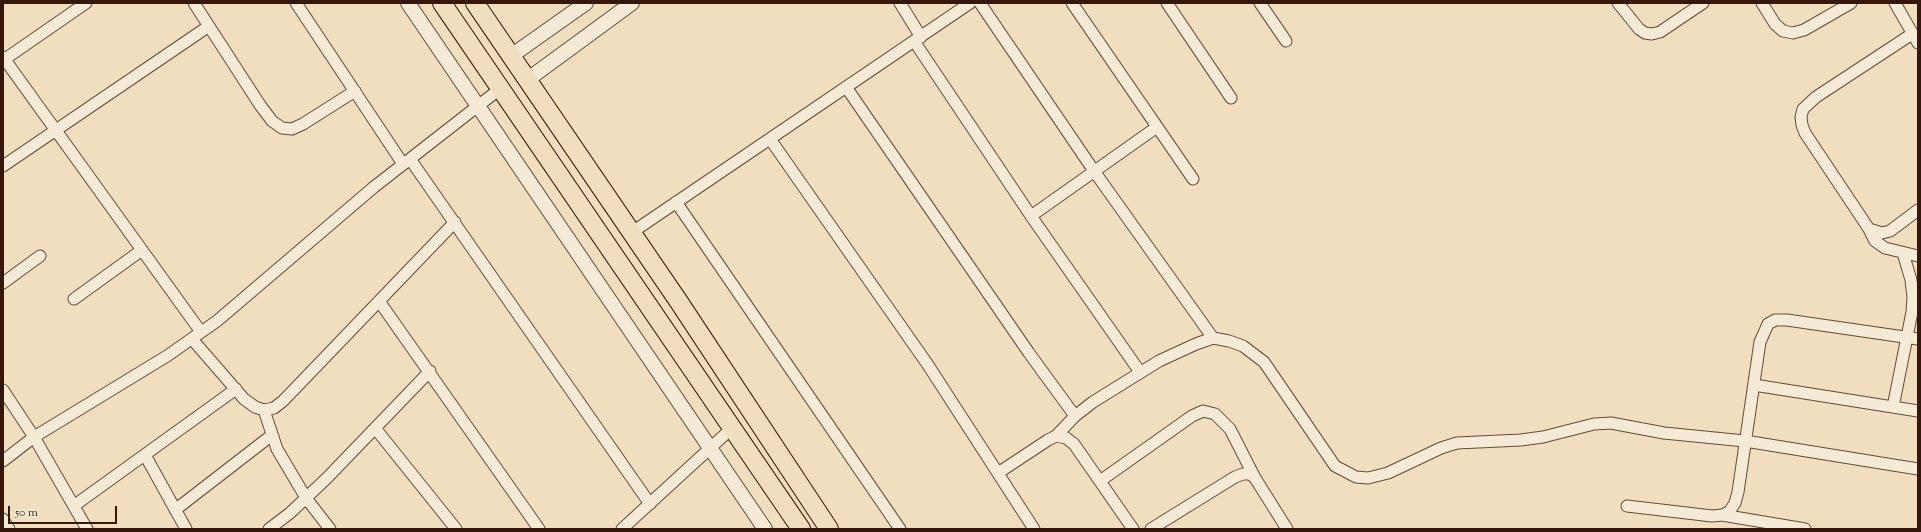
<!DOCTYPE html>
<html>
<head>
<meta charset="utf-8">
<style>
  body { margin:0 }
  #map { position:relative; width:1921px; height:532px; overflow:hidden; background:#f0debf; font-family:"Sorts Mill Goudy",serif }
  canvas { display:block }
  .frame { position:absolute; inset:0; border:4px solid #35180b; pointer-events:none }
  .scale { position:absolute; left:8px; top:506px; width:109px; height:18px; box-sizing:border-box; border:2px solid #35180b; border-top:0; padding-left:5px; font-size:12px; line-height:14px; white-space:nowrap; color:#35180b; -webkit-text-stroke:3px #f5ead5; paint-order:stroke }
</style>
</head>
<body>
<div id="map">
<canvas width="1921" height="532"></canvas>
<div class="frame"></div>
<div class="scale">50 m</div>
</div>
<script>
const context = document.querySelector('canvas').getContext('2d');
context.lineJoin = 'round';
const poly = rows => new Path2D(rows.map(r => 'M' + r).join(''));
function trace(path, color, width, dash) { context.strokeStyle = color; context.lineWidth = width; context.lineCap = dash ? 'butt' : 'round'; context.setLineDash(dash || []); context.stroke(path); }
const minor = poly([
  [194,3,260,105,272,121,282,128,292,129,303,124,355,91],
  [296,3,403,164],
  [900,3,921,37],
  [980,3,1094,171,1213,338],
  [1072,3,1193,179],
  [1167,3,1231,98],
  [1260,3,1286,41],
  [1618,3,1639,29,1645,33,1652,34,1660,32,1703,3],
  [1762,3,1775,24,1783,31,1793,33,1804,30,1851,3],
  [1895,3,1918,43],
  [1912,34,1816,97,1803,109,1801,117,1802,125,1805,133,1869,229,1882,233,1890,231,1918,210],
  [914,41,1031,216,1140,372],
  [3,57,201,332],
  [5,59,86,3],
  [846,87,1029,353,1075,416],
  [770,139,928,365,1034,529],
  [410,159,650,504],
  [3,166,209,26],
  [676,202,900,529],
  [1031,216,1157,127],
  [1869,229,1875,241,1885,248,1918,256],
  [631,233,970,3],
  [3,283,40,256],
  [74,299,142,250],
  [379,301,539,529],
  [192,339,244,399,255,407,264,410,274,408,283,401,455,222],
  [1754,385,1918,411],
  [3,390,34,437,87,529],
  [1893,407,1912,312,1913,297,1911,280,1903,253],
  [264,410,277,449,290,471,306,498,330,529],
  [375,428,456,529],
  [1056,436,1075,416,1093,402,1159,361,1196,344,1213,338,1229,341,1243,346,1264,362,1335,466,1356,477,1368,478,1388,473,1441,448,1457,443,1521,440,1543,437,1594,424,1611,423,1664,433,1745,441,1918,469],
  [145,455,186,529],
  [3,461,34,437,167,356,217,321,374,187,501,88],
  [998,473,1048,440,1056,436,1066,438,1074,444,1133,529],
  [1100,481,1192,416,1203,411,1215,414,1230,429,1255,478],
  [75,505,236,389],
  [1627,506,1712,516,1722,515,1729,512,1735,503,1738,492,1760,342,1768,324,1775,320,1787,320,1918,339],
  [175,510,272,435],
  [1722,515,1805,529],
  [3,519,9,529],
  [269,529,290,513,327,478,430,371],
  [622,529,732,428],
  [1151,529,1235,477,1243,474,1250,474,1255,478,1287,529]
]);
const tertiary = poly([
  [408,3,765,529],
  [511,56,586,3],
  [527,80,632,3]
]);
const primary = poly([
  [442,3,801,529],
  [475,3,679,302,829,529]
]);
trace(minor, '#644a38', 13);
trace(tertiary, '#644a38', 16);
trace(primary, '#35180b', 20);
trace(minor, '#f5ead5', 11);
trace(tertiary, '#f5ead5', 14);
trace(primary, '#f0debf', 18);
</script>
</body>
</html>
